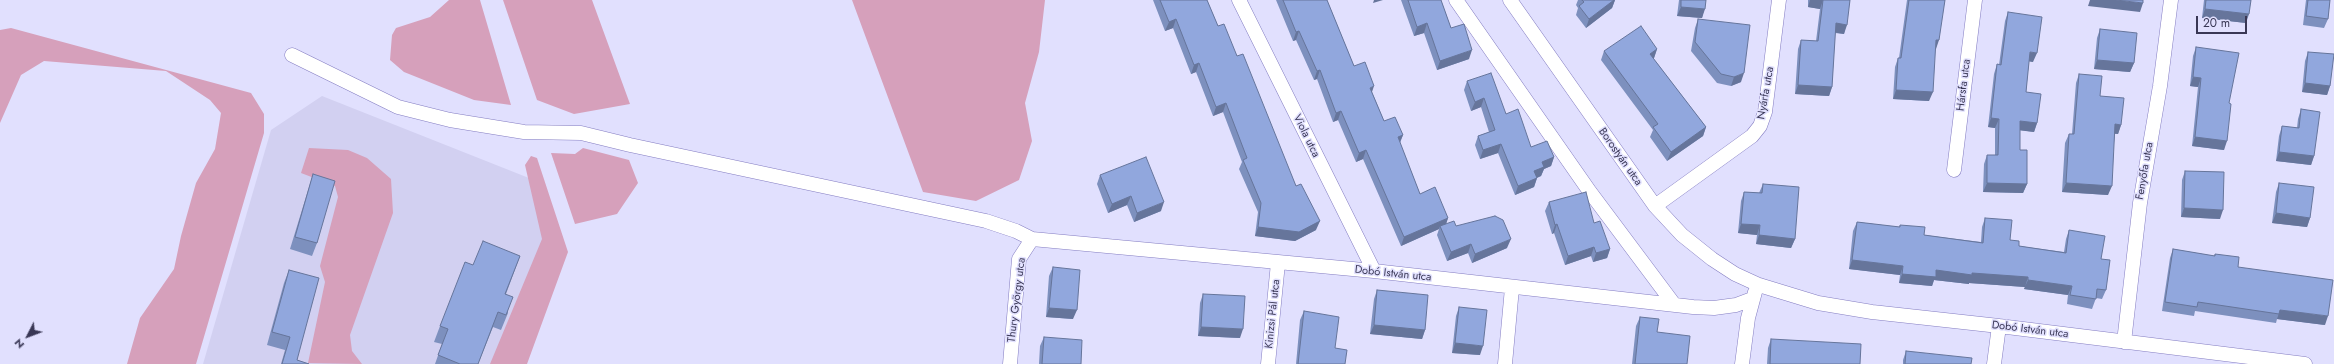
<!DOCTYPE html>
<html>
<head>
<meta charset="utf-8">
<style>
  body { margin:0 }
  #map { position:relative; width:2334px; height:364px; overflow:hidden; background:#e1e0fe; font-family:Jost,sans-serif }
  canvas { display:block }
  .north { position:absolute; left:8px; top:316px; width:40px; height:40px; -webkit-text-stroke:3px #e1e0fe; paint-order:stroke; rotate:228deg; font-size:11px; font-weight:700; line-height:16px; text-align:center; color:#393755 }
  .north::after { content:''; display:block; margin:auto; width:14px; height:18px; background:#393755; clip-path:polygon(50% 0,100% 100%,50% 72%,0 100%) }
  .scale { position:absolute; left:2196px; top:16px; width:51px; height:18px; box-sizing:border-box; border:2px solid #393755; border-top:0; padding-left:5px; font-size:12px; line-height:14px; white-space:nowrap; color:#393755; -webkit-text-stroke:3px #e1e0fe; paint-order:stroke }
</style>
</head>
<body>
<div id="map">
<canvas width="2334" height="364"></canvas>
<div class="north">N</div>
<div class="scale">20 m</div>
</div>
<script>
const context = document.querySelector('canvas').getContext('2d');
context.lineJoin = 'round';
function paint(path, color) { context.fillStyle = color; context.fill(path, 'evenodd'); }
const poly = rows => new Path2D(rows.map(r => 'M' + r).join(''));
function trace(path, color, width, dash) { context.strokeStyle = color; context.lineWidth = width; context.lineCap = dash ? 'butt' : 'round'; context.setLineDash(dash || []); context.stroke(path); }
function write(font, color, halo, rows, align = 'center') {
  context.font = font + ' Jost,sans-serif'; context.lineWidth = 3; context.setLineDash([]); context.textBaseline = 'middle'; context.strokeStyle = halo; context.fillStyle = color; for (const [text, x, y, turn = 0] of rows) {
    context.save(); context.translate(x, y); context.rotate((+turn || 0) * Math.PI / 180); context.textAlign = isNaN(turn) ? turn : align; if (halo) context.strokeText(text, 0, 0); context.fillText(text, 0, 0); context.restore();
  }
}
paint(poly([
  [322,96,539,182,556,241,506,364,203,364,271,130]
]), '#d2d0f1');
paint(poly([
  [449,0,480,0,511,105,474,100,404,72,390,60,392,35,396,28,430,17],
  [503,0,592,0,630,104,574,114,537,100],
  [852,0,1045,0,1039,52,1025,103,1032,141,1019,180,976,201,923,192],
  [11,28,251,93,264,114,264,133,196,364,127,364,140,318,174,269,181,236,196,183,215,149,221,113,210,100,166,71,44,61,21,75,0,123,0,30],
  [309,148,348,150,367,158,391,179,393,213,350,335,352,351,362,364,308,363,325,282,320,266,338,197,335,186,301,173],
  [583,148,629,160,638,183,617,214,575,224,551,153,575,154],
  [531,156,537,158,568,252,527,364,490,364,542,239,525,165]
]), '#d6a0bb');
const street = poly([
  [1239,0,1374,271],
  [1456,0,1590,192,1673,303],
  [1510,0,1655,206,1682,235,1712,259,1735,274,1759,285,1818,303,1872,312,1999,326,2305,364],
  [292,55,398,107,450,120,524,132,581,133,630,145,986,221,1016,231,1032,239,1374,271,1693,307,1714,308,1736,305,1752,299],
  [1954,170,1975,0],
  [1655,206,1752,136,1760,126,1765,112,1779,0],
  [2124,342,2140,203,2160,86,2171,0],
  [1010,364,1019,259,1032,239],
  [1268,364,1278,263],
  [1505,364,1512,288],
  [1742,364,1748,318,1755,292],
  [1994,364,1999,326]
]);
trace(street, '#847dc2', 15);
trace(street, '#fff', 14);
paint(poly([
  [1153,0,1207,0,1218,26,1237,56,1316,230,1295,241,1255,236,1258,212,1239,169,1242,162,1223,112,1213,116,1196,72,1191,74,1173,28,1165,31],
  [1276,0,1327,0,1354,66,1372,92,1384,121,1403,135,1400,143,1420,194,1448,218,1446,224,1456,226,1507,248,1472,263,1468,253,1447,261,1437,235,1439,229,1401,246,1363,159,1356,162,1338,120,1333,122,1317,79,1314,80,1296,40,1293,41],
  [1401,0,1441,0,1451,28,1469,59,1437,70,1424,33,1414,36],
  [1578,0,1615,0,1612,8,1586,28,1576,15,1578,8,1576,5],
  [1679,0,1706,0,1702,18,1677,16],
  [1808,0,1850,0,1844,34,1835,33,1832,87,1829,96,1795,94,1798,49,1801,40,1816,41,1820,9,1808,7],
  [1907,0,1945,0,1935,49,1929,101,1893,99,1895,67,1898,58,1899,58],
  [2204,0,2251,0,2246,23,2202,18],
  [2306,0,2330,0,2328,19,2324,28,2303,25],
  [2008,12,2033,62,2029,61,2026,92,2037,123,2034,132,2020,130,2020,150,2027,184,2023,193,1983,192,1984,164,1987,155,1995,155,1995,128,1988,127,1994,74,1997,64,1999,65,2005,21],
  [1698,19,1741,82,1731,86,1717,83,1691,51,1695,28],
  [2100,29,2134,63,2130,72,2094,69,2097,38],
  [2196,47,2229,103,2224,150,2192,146,2198,87,2190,86,2193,56],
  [1657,49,1654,58,1653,58,1706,127,1703,136,1667,161,1650,137,1653,130,1601,60,1604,51],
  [2308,52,2330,86,2327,95,2302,92,2305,61],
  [2079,74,2100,96,2121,125,2118,134,2115,134,2108,195,2062,192,2065,143,2069,134,2072,134,2076,83],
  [1467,81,1506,114,1531,147,1554,157,1551,166,1544,169,1541,176,1537,178,1534,187,1515,195,1498,153,1480,159,1475,145,1478,136,1489,132,1481,107,1471,111,1464,90],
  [2301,109,2314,156,2311,165,2276,161,2279,136,2282,126,2297,128,2298,119],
  [2185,171,2220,219,2181,217,2182,180],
  [313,174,317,243,312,256,290,249,309,187],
  [1100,175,1161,211,1134,222,1127,205,1108,213,1097,184],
  [2279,183,2310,218,2307,227,2272,223,2276,192],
  [1763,184,1795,239,1791,248,1756,244,1757,235,1738,233,1741,201,1744,192,1759,193],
  [1549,202,1594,223,1610,249,1607,258,1593,262,1591,256,1565,265,1554,233,1552,234,1545,211],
  [1985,218,2010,240,2019,246,2064,252,2066,239,2069,230,2101,259,2106,290,2102,299,2096,298,2092,309,2067,304,2068,295,2024,289,2025,287,1969,283,1969,284,1934,280,1932,286,1899,283,1900,275,1849,269,1853,231,1857,222,1899,227,1900,225,1924,235,1981,242,1982,227],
  [2173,249,2214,256,2215,254,2238,267,2325,325,2277,319,2276,323,2195,311,2194,316,2162,311,2170,258],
  [520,256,506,294,508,313,501,330,493,327,478,364,435,364,442,344,434,342,440,326,473,265],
  [1053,267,1073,319,1046,317,1049,276],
  [289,270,297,360,309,364,281,364,285,350,267,345,284,283],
  [1377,290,1425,330,1422,339,1370,334,1374,299],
  [1203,294,1240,338,1198,336,1200,303],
  [1459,307,1480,355,1452,353,1456,316],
  [1304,311,1335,348,1345,364,1296,364,1300,320],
  [1640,317,1657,332,1687,364,1632,364,1636,326],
  [1044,337,1081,364,1039,364,1040,346],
  [1771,339,1860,364,1767,364,1768,348],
  [1906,351,1971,364,1903,364,1903,360]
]), '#7d90be');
paint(poly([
  [1374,0,1383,0,1373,3],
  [1614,0,1615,0,1612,8,1586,28,1589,19],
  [1810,0,1823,0,1820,9,1808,7],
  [2090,0,2116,0,2143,3,2140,12,2088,6],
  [1681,7,1705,9,1702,18,1677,16],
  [2205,9,2249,14,2246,23,2202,18],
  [1176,19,1173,28,1165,31,1169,22],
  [1427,23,1424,33,1414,36,1417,27],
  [1836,23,1847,25,1844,34,1832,32],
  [1299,31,1296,40,1293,41,1296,32],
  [1936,40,1939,40,1936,49],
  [1657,49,1654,58,1647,63,1650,54],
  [1472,50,1469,59,1437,70,1440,61],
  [2030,52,2037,53,2033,62,2027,61],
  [2097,60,2134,63,2130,72,2094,69],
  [1199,63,1196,72,1191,74,1194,65],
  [1320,70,1317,79,1314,80,1317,71],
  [1744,73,1741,82,1731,86,1734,77],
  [2193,77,2201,78,2198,87,2190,86],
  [2305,83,2330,86,2327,95,2302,92],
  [1798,85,1832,87,1829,96,1795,94],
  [1374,86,1371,95,1370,88],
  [1896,90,1933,92,1929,101,1893,99],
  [1484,98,1481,107,1471,111,1475,102],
  [1226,103,1223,112,1213,116,1216,107],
  [1341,111,1338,120,1333,122,1336,113],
  [1991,118,1999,119,1995,128,1988,127],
  [2020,121,2037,123,2034,132,2017,130],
  [2115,124,2121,125,2118,134,2112,133],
  [1706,127,1703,136,1667,161,1671,152],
  [1403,135,1399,144,1398,137],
  [2195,137,2227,141,2224,150,2192,146],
  [1501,144,1498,153,1480,159,1483,150],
  [1366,150,1363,159,1356,162,1359,153],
  [2279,152,2314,156,2311,165,2276,161],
  [1554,157,1551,166,1544,169,1541,176,1531,180,1534,171,1542,162],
  [1537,178,1534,187,1515,195,1518,186],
  [1987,183,2027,184,2023,193,1983,192],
  [2066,183,2112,186,2108,195,2062,192],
  [1131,196,1127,205,1108,213,1112,204],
  [1164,202,1161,211,1134,222,1137,213],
  [2184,208,2223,210,2220,219,2181,217],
  [2276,213,2310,218,2307,227,2272,223],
  [1448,218,1445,227,1440,226,1439,229,1401,246,1404,237],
  [1320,221,1316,230,1295,241,1255,236,1258,227],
  [1557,224,1554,233,1552,234,1555,225],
  [1741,224,1760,225,1757,235,1738,233],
  [1759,235,1795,239,1791,248,1756,244],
  [1511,239,1507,248,1472,263,1475,254],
  [1471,244,1468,253,1447,261,1451,252],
  [1594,247,1591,256,1565,265,1568,256],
  [1610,249,1607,258,1593,262,1596,253],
  [1852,260,1903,266,1900,275,1849,269],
  [1936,270,2028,277,2025,287,1969,283,1969,284,1934,280,1932,286,1899,283,1902,274],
  [2028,280,2072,286,2068,295,2024,289],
  [1049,308,1077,310,1073,319,1046,317],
  [2280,310,2328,316,2325,325,2277,319],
  [1374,325,1425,330,1422,339,1370,334],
  [1201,327,1243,329,1240,338,1198,336],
  [1455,343,1483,346,1480,355,1452,353]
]), '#66759b');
const building = poly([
  [1160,0,1207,0,1218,26,1224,24,1237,56,1243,54,1296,186,1301,184,1320,221,1299,232,1258,227,1261,203,1243,160,1247,158,1226,103,1216,107,1199,63,1194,65,1176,19,1169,22,1160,0],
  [1283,0,1327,0,1354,66,1365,62,1374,86,1370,88,1384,121,1395,117,1403,135,1398,137,1420,194,1435,187,1448,218,1404,237,1366,150,1359,153,1341,111,1336,113,1320,70,1317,71,1299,31,1296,32,1283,0],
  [1408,0,1441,0,1451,28,1464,24,1472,50,1440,61,1427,23,1417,27,1408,0],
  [1582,0,1614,0,1589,19,1579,6,1584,2,1582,0],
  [1681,0,1706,0,1705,9,1681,7,1681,0],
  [1823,0,1850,0,1847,25,1836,23,1832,87,1798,85,1801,40,1818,41,1823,0],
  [1909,0,1945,0,1939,40,1936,40,1933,92,1896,90,1898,58,1901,58,1909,0],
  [2116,0,2143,0,2143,3,2116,0],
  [2206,0,2251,0,2249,14,2205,9,2206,0],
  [2308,0,2330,0,2328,19,2306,16,2308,0],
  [2008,12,2042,17,2037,53,2030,52,2026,92,2041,94,2037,123,2020,121,2020,150,2027,150,2027,184,1987,183,1987,155,1998,155,1999,119,1991,118,1997,64,2001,65,2008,12],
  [1698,19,1750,25,1744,73,1734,77,1721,74,1695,42,1698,19],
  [1641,26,1657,49,1650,54,1706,127,1671,152,1653,127,1658,124,1604,51,1641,26],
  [2100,29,2137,33,2134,63,2097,60,2100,29],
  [2196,47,2239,53,2229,103,2231,104,2227,141,2195,137,2201,78,2193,77,2196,47],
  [2308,52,2334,54,2330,86,2305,83,2308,52],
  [1491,73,1506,114,1518,109,1531,147,1547,141,1554,157,1542,162,1544,167,1534,171,1537,178,1518,186,1501,144,1483,150,1478,136,1495,130,1484,98,1475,102,1467,81,1491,73],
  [2079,74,2102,76,2100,96,2124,98,2121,125,2115,124,2112,186,2066,183,2069,134,2074,134,2079,74],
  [2301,109,2320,112,2314,156,2279,152,2282,126,2299,128,2301,109],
  [1146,157,1164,202,1137,213,1131,196,1112,204,1100,175,1146,157],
  [2185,171,2224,172,2223,210,2184,208,2185,171],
  [313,174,335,181,317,243,295,237,313,174],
  [2279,183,2314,187,2310,218,2276,213,2279,183],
  [1763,184,1799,187,1795,239,1759,235,1760,225,1741,224,1744,192,1762,193,1763,184],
  [1586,192,1594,223,1600,221,1610,249,1596,253,1594,247,1568,256,1557,224,1555,225,1549,202,1586,192],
  [1495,216,1503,220,1511,239,1475,254,1471,244,1451,252,1440,226,1454,221,1456,226,1495,216],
  [1985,218,2012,220,2010,240,2019,241,2019,246,2066,253,2069,230,2105,236,2101,259,2110,260,2106,290,2097,289,2096,299,2070,295,2072,286,2028,280,2028,277,1972,273,1972,275,1936,270,1936,277,1902,274,1903,266,1852,260,1857,222,1900,227,1900,225,1925,227,1924,235,1983,243,1985,218],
  [483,241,520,256,505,294,513,297,506,315,498,312,478,364,460,364,438,355,448,329,440,326,465,262,473,265,483,241],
  [2173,249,2215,256,2215,254,2239,257,2238,267,2333,280,2328,316,2280,310,2279,314,2198,302,2197,307,2165,302,2173,249],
  [1053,267,1080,270,1077,310,1049,308,1053,267],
  [289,270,319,278,297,360,309,364,282,364,290,337,272,332,289,270],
  [1377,290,1428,295,1425,330,1374,325,1377,290],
  [1203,294,1245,296,1243,329,1201,327,1203,294],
  [1459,307,1487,310,1483,346,1455,343,1459,307],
  [1304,311,1339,317,1335,348,1347,350,1345,364,1298,364,1304,311],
  [1640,317,1659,319,1657,332,1690,336,1687,364,1635,364,1640,317],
  [1044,337,1082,340,1081,364,1042,364,1044,337],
  [1771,339,1861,344,1860,364,1770,364,1771,339],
  [1906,351,1972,358,1971,364,1905,364,1906,351]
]);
paint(building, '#91a7dd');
trace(building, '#66759b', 1);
write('11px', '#393755', '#e1e0fe', [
  ["Hársfa utca",1964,85,-83],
  ["Nyárfa utca",1766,93,-80],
  ["Viola utca",1306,136,64],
  ["Borostyán utca",1620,157,55],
  ["Fenyőfa utca",2145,171,-80],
  ["Dobó István utca",1393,274,6],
  ["Thury György utca",1017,300,-83],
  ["Kinizsi Pál utca",1273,314,-84],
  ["Dobó István utca",2030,330,7]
]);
</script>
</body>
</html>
